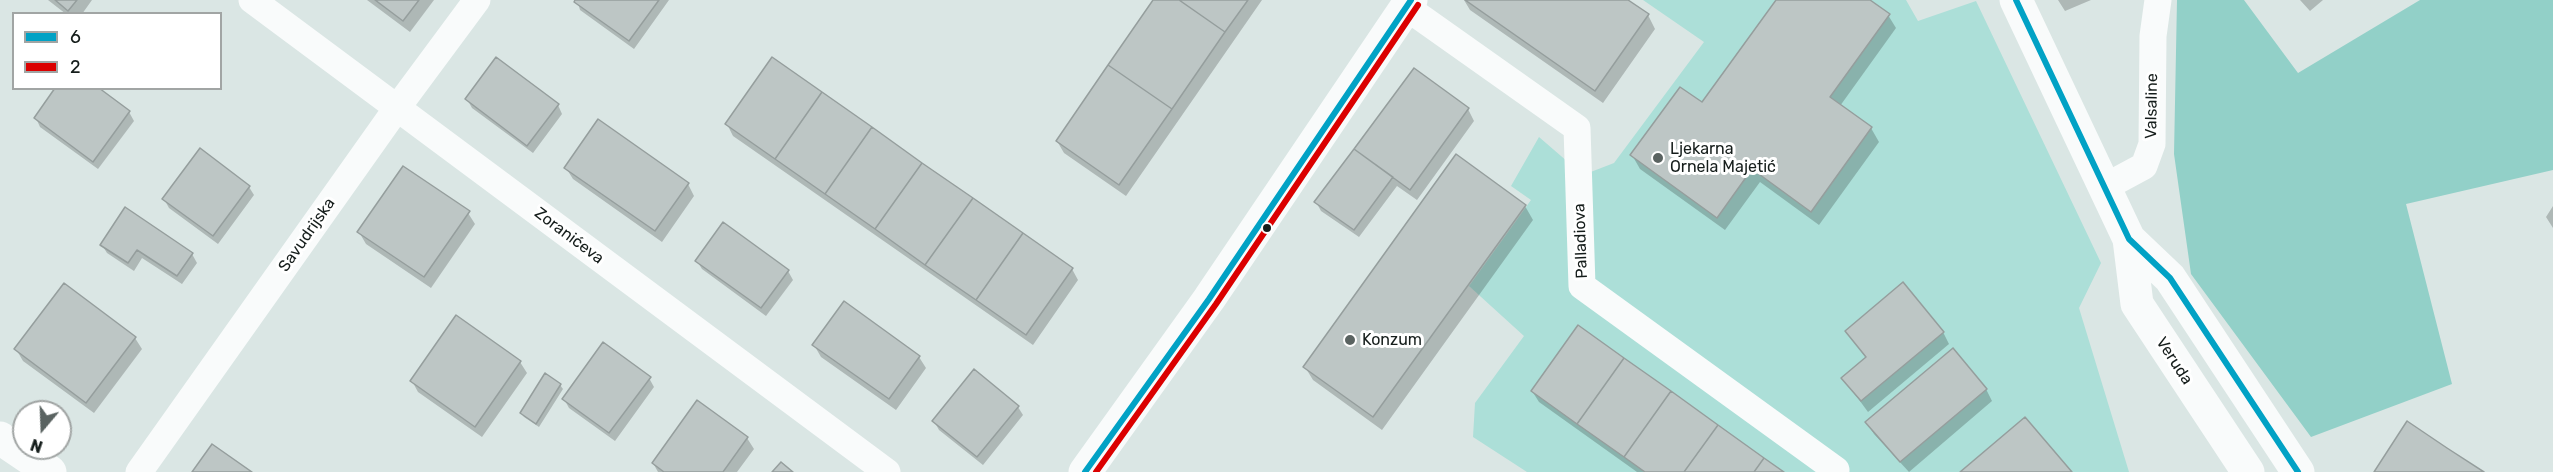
<!DOCTYPE html>
<html>
<head>
<meta charset="utf-8">
<style>
  body { margin:0 }
  #map { position:relative; width:2553px; height:472px; overflow:hidden; background:#dae6e4; font-family:Rubik,sans-serif }
  canvas { display:block }
  .legend { position:absolute; left:12px; top:12px; width:210px; height:78px; box-sizing:border-box; background:#fff; border:2px solid #a1a5a4; margin:0; padding:8px 10px; list-style:none; font-size:18px; color:#151d1b }
  .legend li { display:flex; align-items:center; gap:12px; height:30px }
  .legend b { width:30px; border:2px solid #a1a5a4 }
  .north { position:absolute; left:12px; top:400px; width:60px; height:60px; box-sizing:border-box; background:#fff; border:2px solid #a1a5a4; border-radius:50%; rotate:199deg; font-size:16px; font-weight:700; line-height:24px; text-align:center; color:#151d1b }
  .north::after { content:''; display:block; margin:auto; width:21px; height:27px; background:#5a6361; clip-path:polygon(50% 0,100% 100%,50% 72%,0 100%) }
</style>
</head>
<body>
<div id="map">
<canvas width="2553" height="472"></canvas>
<ul class="legend">
<li><b style="height:8px;background:#01a2c5"></b>6</li>
<li><b style="height:8px;background:#db0000"></b>2</li>
</ul>
<div class="north">N</div>
</div>
<script>
const context = document.querySelector('canvas').getContext('2d');
context.lineJoin = 'round';
function paint(path, color) { context.fillStyle = color; context.fill(path, 'evenodd'); }
const poly = rows => new Path2D(rows.map(r => 'M' + r).join(''));
function trace(path, color, width, dash) { context.strokeStyle = color; context.lineWidth = width; context.lineCap = dash ? 'butt' : 'round'; context.setLineDash(dash || []); context.stroke(path); }
function write(font, color, halo, rows, align = 'center') {
  context.font = font + ' Rubik,sans-serif'; context.lineWidth = 6; context.setLineDash([]); context.textBaseline = 'middle'; context.strokeStyle = halo; context.fillStyle = color; for (const [text, x, y, turn = 0] of rows) {
    context.save(); context.translate(x, y); context.rotate((+turn || 0) * Math.PI / 180); context.textAlign = isNaN(turn) ? turn : align; if (halo) context.strokeText(text, 0, 0); context.fillText(text, 0, 0); context.restore();
  }
}
paint(poly([
  [1643,0,1906,0,1918,21,1976,1,2101,263,2079,308,2129,472,1527,472,1473,437,1475,403,1524,336,1469,286,1531,200,1511,186,1539,137,1583,175,1614,163,1704,42]
]), '#acdfd8');
paint(poly([
  [2177,0,2244,0,2298,73,2420,0,2553,0,2553,170,2406,204,2452,384,2311,437,2191,274,2174,154]
]), '#92d0c8');
paint(poly([
  [48,0,92,0,82,14,66,14],
  [367,0,434,0,410,32],
  [577,0,669,0,634,49,580,10],
  [1155,0,1262,0,1126,196,1064,153,1057,141],
  [1464,0,1626,0,1648,15,1655,29,1603,103,1470,10],
  [1778,0,1868,0,1888,15,1896,28,1840,106,1871,128,1879,142,1819,225,1760,182,1725,230,1640,169,1632,155,1702,104],
  [2058,0,2091,0,2065,11],
  [2300,0,2323,0,2310,11],
  [97,88,129,112,134,121,98,169,40,127,36,118],
  [467,99,558,105,562,114,533,153,472,108],
  [1468,109,1474,121,1417,200,1397,186,1359,237,1321,211,1316,202],
  [727,124,1072,269,1078,280,1033,345,733,136],
  [566,168,688,184,694,196,662,242,573,179],
  [249,187,254,195,218,244,169,208,164,199],
  [1525,206,1533,220,1382,430,1313,380,1305,367],
  [2553,206,2553,228,2546,217],
  [468,213,475,224,431,288,366,244,359,232],
  [102,245,192,254,197,263,182,284,142,258,134,271,107,253],
  [697,261,788,271,793,280,766,316,702,269],
  [1847,331,1943,332,1949,344,1868,412,1843,378,1866,358],
  [135,338,142,349,94,413,23,361,16,349],
  [814,345,919,357,926,368,896,410,821,357],
  [520,362,527,373,482,437,418,392,412,381],
  [649,378,654,387,615,441,569,408,564,399],
  [560,385,563,389,539,427,524,417,521,413],
  [1986,389,1992,401,1909,472,1874,434,1867,423],
  [1532,391,1781,472,1637,472,1539,402],
  [1018,407,1023,415,983,465,939,430,934,421],
  [747,438,754,449,737,472,658,472,653,463]
]), '#0003');
const building = poly([
  [55,0,77,0,68,11,55,0],
  [375,0,419,0,403,21,375,0],
  [575,0,659,0,629,41,574,2,575,0],
  [1153,0,1179,0,1225,32,1172,109,1108,65,1153,0],
  [1179,0,1248,0,1225,32,1179,0],
  [1465,0,1628,0,1649,14,1595,91,1465,0],
  [1776,0,1870,0,1890,14,1830,97,1872,127,1811,212,1752,169,1717,218,1630,155,1680,87,1702,102,1776,0],
  [496,57,559,104,527,146,465,99,496,57],
  [772,57,822,92,775,159,725,124,772,57],
  [1108,65,1172,109,1119,185,1056,141,1108,65],
  [1414,68,1469,108,1410,190,1354,149,1414,68],
  [55,88,99,88,130,111,93,162,34,118,55,88],
  [822,92,872,127,825,194,775,159,822,92],
  [598,119,689,183,655,231,564,168,598,119],
  [872,127,922,163,875,229,825,194,872,127],
  [200,148,250,186,213,236,162,199,200,148],
  [1354,149,1393,177,1354,230,1314,202,1354,149],
  [1456,154,1526,205,1373,417,1303,367,1456,154],
  [922,163,973,198,925,265,875,229,922,163],
  [403,166,470,211,424,277,357,232,403,166],
  [973,198,1023,233,976,300,925,265,973,198],
  [125,207,193,253,177,276,137,250,128,263,100,245,125,207],
  [723,222,789,270,761,308,695,261,723,222],
  [1023,233,1073,268,1026,335,976,300,1023,233],
  [1903,282,1944,332,1861,401,1841,378,1866,357,1845,331,1903,282],
  [64,283,136,337,86,403,14,349,64,283],
  [844,301,920,356,889,399,812,345,844,301],
  [456,315,521,361,475,427,410,381,456,315],
  [1578,325,1624,358,1577,424,1531,391,1578,325],
  [603,342,651,377,609,433,562,399,603,342],
  [1953,348,1987,389,1900,462,1865,422,1953,348],
  [1624,358,1671,391,1624,457,1577,424,1624,358],
  [974,369,1019,406,977,457,932,421,974,369],
  [545,373,561,384,536,424,520,413,545,373],
  [1671,391,1718,425,1684,472,1645,472,1624,457,1671,391],
  [697,400,748,437,723,472,664,472,652,463,697,400],
  [2025,417,2072,472,1960,472,2025,417],
  [2407,421,2447,448,2484,472,2374,472,2407,421],
  [1718,425,1764,458,1754,472,1684,472,1718,425],
  [212,444,252,472,192,472,212,444],
  [1764,458,1784,472,1754,472,1764,458],
  [781,462,793,472,772,472,781,462]
]);
paint(building, '#bdc6c5');
trace(building, '#959e9d', 1.5);
trace(poly([
  [252,0,887,472],
  [1406,7,1577,128,1582,286,1836,470],
  [2105,187,2144,166,2152,144,2153,36,2158,0],
  [139,472,397,108,477,0]
]), '#f9fbfb', 27);
trace(poly([
  [2016,0,2129,239,2137,304,2248,472],
  [2129,239,2170,278,2298,472],
  [0,438,50,472],
  [1085,472,1209,299,1411,0]
]), '#f9fbfb', 33);
trace(poly([
  [2016,0,2129,239,2170,278,2298,472],
  [1085,472,1209,299,1411,0]
]), '#01a2c5', 6);
trace(poly([
  [1096,472,1216,304,1418,5]
]), '#db0000', 6);
for (const [x, y, r, color] of [
  [1658,158,6,"#5a6361"],
  [1267,228,5,"#151d1b"],
  [1350,340,6,"#5a6361"]
]) { const dot = new Path2D(); dot.arc(x, y, r, 0, 2 * Math.PI); context.fillStyle = color; context.fill(dot); trace(dot, '#fff', 2); }
write('16px', '#151d1b', '#fff', [
  ["Valsaline",2152,106,-89],
  ["Savudrijska",307,235,-55],
  ["Zoranićeva",569,236,37],
  ["Palladiova",1581,241,-92],
  ["Veruda",2174,361,57]
]);
write('16px', '#151d1b', '#fff', [
  ["Ljekarna",1670,149],
  ["Ornela Majetić",1670,167],
  ["Konzum",1362,340]
], 'left');
</script>
</body>
</html>
